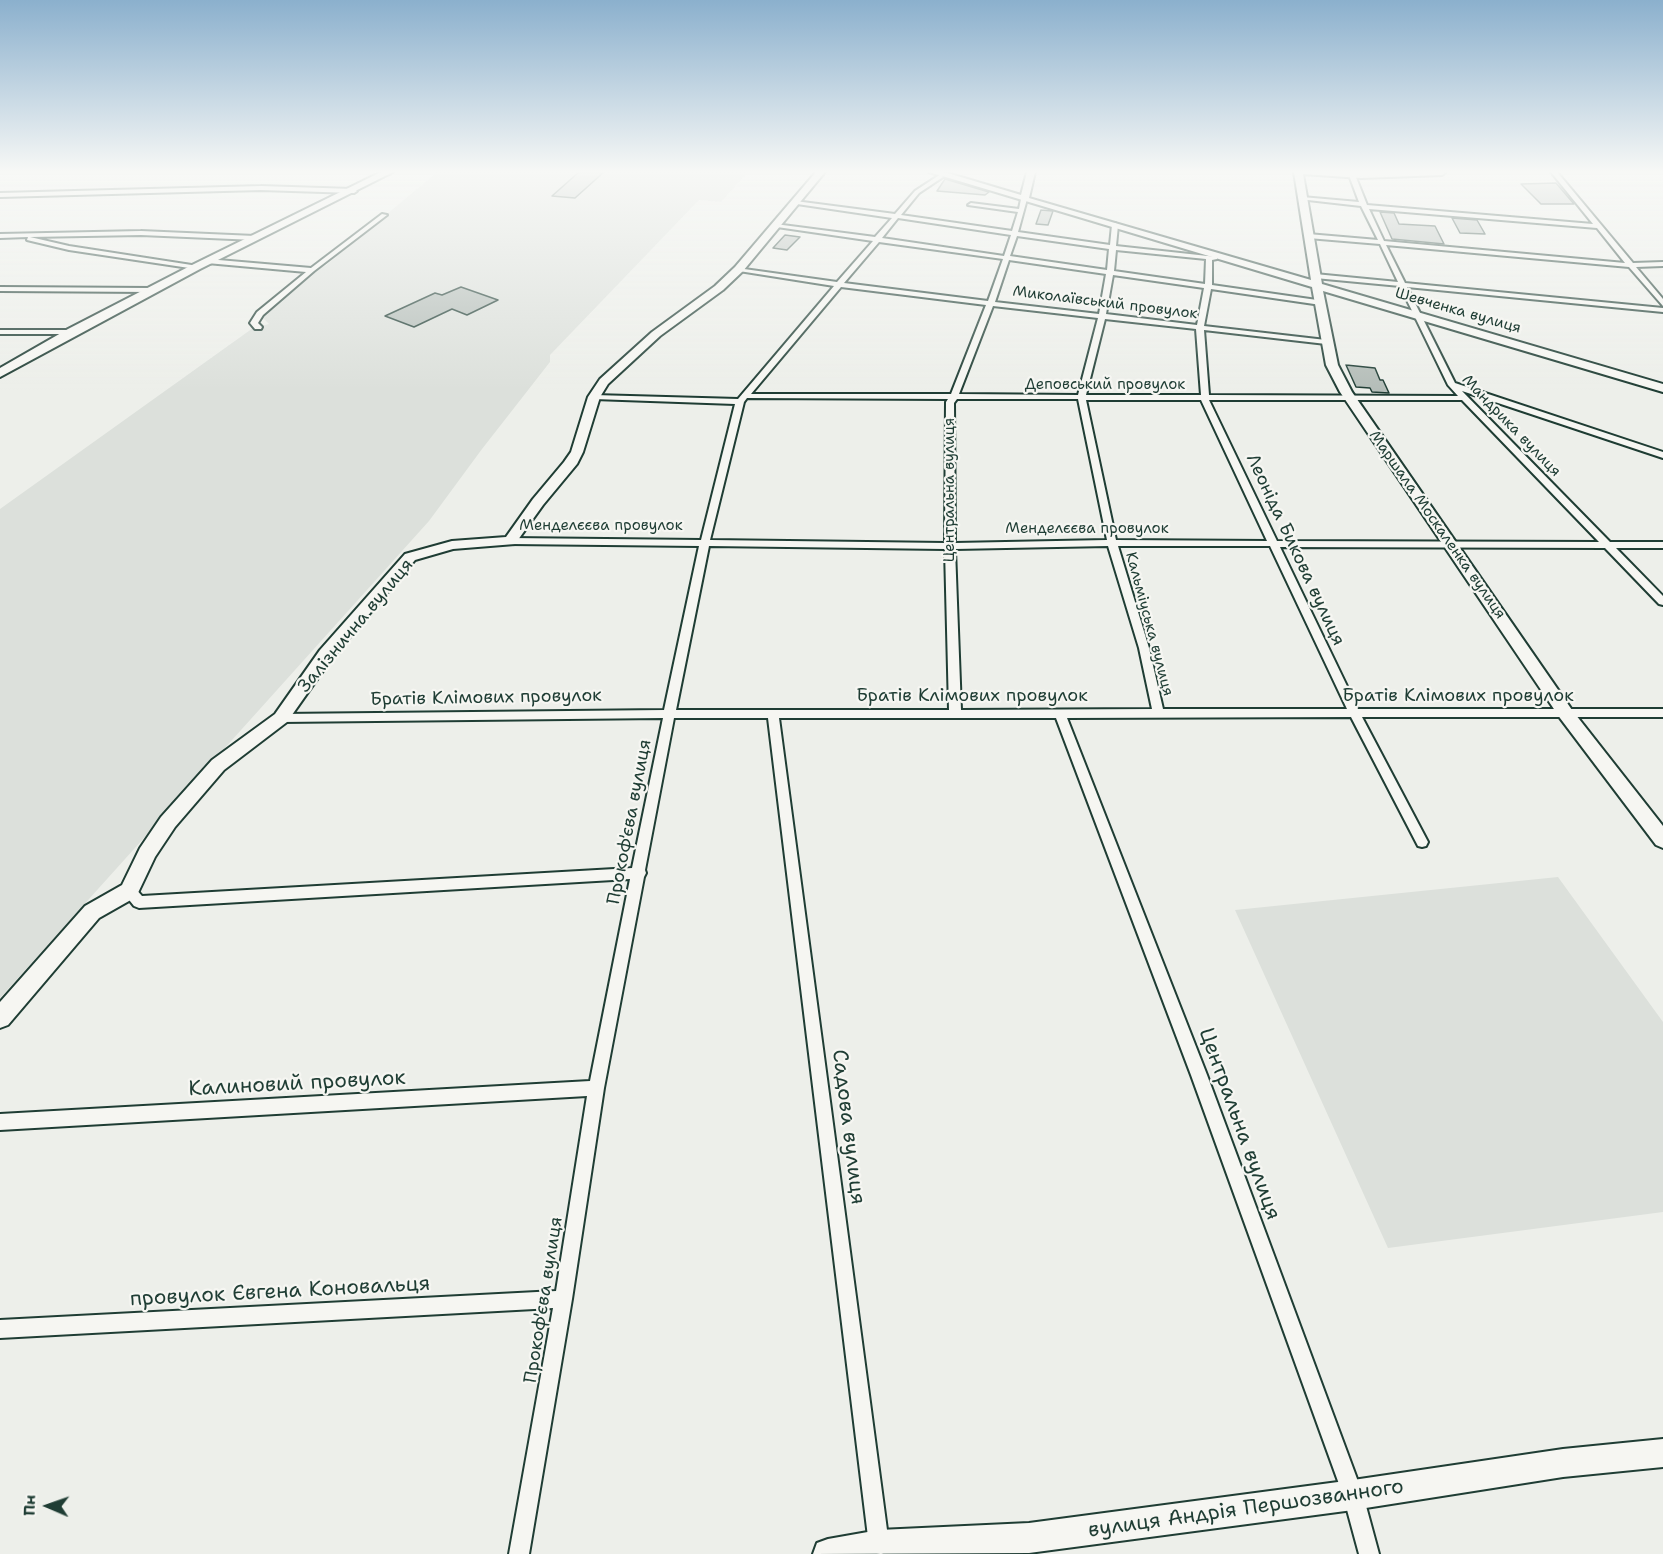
<!DOCTYPE html>
<html>
<head>
<meta charset="utf-8">
<style>
  body { margin:0 }
  #map { position:relative; width:1663px; height:1554px; overflow:hidden; background:#edefea; font-family:"Shantell Sans",sans-serif }
  canvas { display:block }
  .north { position:absolute; left:18px; top:1476px; width:60px; height:60px; -webkit-text-stroke:4px #f6f6f2; paint-order:stroke; rotate:272deg; font-size:16px; font-weight:700; line-height:24px; text-align:center; color:#1f3d34 }
  .north::after { content:''; display:block; margin:auto; width:21px; height:27px; background:#1f3d34; clip-path:polygon(50% 0,100% 100%,50% 72%,0 100%) }
</style>
</head>
<body>
<div id="map">
<canvas width="1663" height="1554"></canvas>
<div class="north">Пн</div>
</div>
<script>
const context = document.querySelector('canvas').getContext('2d');
context.lineJoin = 'round';
function paint(path, color) { context.fillStyle = color; context.fill(path, 'evenodd'); }
const poly = rows => new Path2D(rows.map(r => 'M' + r).join(''));
function trace(path, color, width, dash) { context.strokeStyle = color; context.lineWidth = width; context.lineCap = dash ? 'butt' : 'round'; context.setLineDash(dash || []); context.stroke(path); }
function write(font, color, halo, rows, align = 'center') {
  context.font = font + ' "Shantell Sans",sans-serif'; context.lineWidth = 4.5; context.setLineDash([]); context.textBaseline = 'middle'; context.strokeStyle = halo; context.fillStyle = color; for (const [text, x, y, turn = 0] of rows) {
    context.save(); context.translate(x, y); context.rotate((+turn || 0) * Math.PI / 180); context.textAlign = isNaN(turn) ? turn : align; if (halo) context.strokeText(text, 0, 0); context.fillText(text, 0, 0); context.restore();
  }
}
paint(poly([
  [437,172,748,172,721,202,699,200,550,355,550,362,482,449,429,521,0,998,0,509,253,328,269,324,261,316,319,268,325,266],
  [1558,877,1663,1022,1663,1212,1388,1248,1235,910]
]), '#dce0db');
const building = poly([
  [579,172,604,172,575,198,552,196,579,172],
  [945,179,989,192,985,195,937,191,945,179],
  [1556,183,1574,204,1541,204,1521,184,1556,183],
  [1041,210,1053,211,1048,225,1036,224,1041,210],
  [1380,212,1394,213,1399,224,1435,226,1444,244,1392,239,1380,212],
  [1452,218,1477,220,1485,234,1460,233,1452,218],
  [785,235,800,237,787,250,773,248,785,235],
  [461,287,498,300,467,315,452,309,414,327,385,316,435,293,442,295,461,287],
  [1346,365,1375,368,1380,380,1383,380,1389,393,1372,392,1370,388,1356,387,1346,365]
]);
paint(building, '#b4bdb8');
trace(building, '#1f3d34', 1.5);
const street = poly([
  [1551,172,1557,172,1633,263,1663,262,1663,266,1636,267,1663,299,1663,306,1629,267,1386,245,1405,283,1663,308,1663,312,1407,287,1455,383,1663,452,1663,458,1462,391,1610,542,1663,542,1663,548,1616,548,1663,596,1663,605,1659,604,1605,548,1280,547,1358,709,1663,709,1663,717,1362,717,1428,842,1426,846,1422,847,1418,846,1351,717,1067,718,1207,1075,1363,1495,1379,1554,1359,1554,1343,1495,1191,1075,1056,718,779,718,889,1545,886,1552,881,1554,872,1552,869,1545,768,718,674,718,645,870,646,873,644,877,604,1088,572,1299,529,1554,509,1554,553,1308,0,1338,0,1320,556,1291,587,1096,0,1130,0,1114,590,1081,630,879,139,908,134,906,122,891,124,887,129,886,134,887,142,896,632,868,663,718,281,722,275,718,281,714,664,710,699,546,510,544,505,541,510,538,701,540,735,404,594,399,590,397,594,395,738,399,834,286,739,271,737,270,737,268,837,282,873,241,777,227,774,225,775,224,875,237,892,218,797,204,795,201,895,214,915,191,941,174,943,177,919,193,901,215,1012,231,1018,212,968,205,971,203,1019,209,1021,199,1024,197,1027,199,1018,232,1110,245,1112,225,1115,223,1118,225,1116,246,1217,257,1217,259,1212,260,1212,285,1324,301,1325,303,1321,305,1211,289,1204,326,1326,340,1330,342,1326,344,1204,330,1209,395,1458,396,1448,385,1400,286,1315,278,1312,276,1315,274,1398,282,1380,244,1308,238,1305,236,1308,234,1378,240,1361,206,1299,199,1302,197,1359,202,1349,175,1352,173,1355,175,1367,205,1593,224,1551,172],
  [1369,209,1597,228,1625,263,1384,241,1369,209],
  [898,218,1011,235,1004,256,882,238,898,218],
  [1017,236,1109,249,1107,270,1010,256,1017,236],
  [879,242,1003,259,988,301,844,283,879,242],
  [1116,250,1206,259,1205,284,1114,271,1116,250],
  [1009,260,1106,274,1099,314,995,302,1009,260],
  [1113,275,1204,288,1197,325,1106,314,1113,275],
  [841,287,986,305,951,394,751,394,841,287],
  [993,306,1098,318,1078,395,959,394,993,306],
  [1105,319,1196,329,1201,395,1086,395,1105,319],
  [747,398,948,399,946,402,945,543,710,540,744,402,747,398],
  [1078,399,1107,540,955,543,954,403,957,399,1078,399],
  [1086,400,1201,400,1267,541,1116,540,1086,400],
  [1209,400,1462,400,1599,542,1277,541,1209,400],
  [709,546,945,549,949,710,676,710,709,546],
  [1108,546,1139,648,1152,709,961,710,955,549,1108,546],
  [1118,546,1270,546,1347,709,1163,709,1149,648,1118,546],
  [261,186,354,189,357,191,354,193,261,190,0,197,0,193,261,186],
  [382,214,387,215,314,271,263,315,258,323,262,327,261,329,255,329,250,323,257,312,306,272,207,263,204,261,207,259,311,268,382,214],
  [141,231,255,236,258,238,255,240,141,235,30,237,69,246,198,266,199,267,196,269,69,250,27,240,28,237,0,238,0,234,141,231],
  [0,287,151,288,154,290,151,292,0,291,0,287],
  [0,330,72,330,76,332,72,334,0,334,0,330]
]);
const secondary = poly([
  [816,172,825,172,743,271,723,290,660,336,608,384,600,397,583,452,577,464,543,505,515,544,453,549,415,560,332,658,287,722,224,770,175,827,155,857,136,897,99,918,8,1025,0,1028,0,1002,85,906,122,885,140,848,161,817,212,760,275,714,320,650,405,554,452,541,506,537,533,499,564,462,571,452,588,397,600,379,652,332,715,286,735,267,816,172],
  [929,172,944,172,1021,195,1027,172,1035,172,1029,198,1311,280,1294,172,1446,172,1442,175,1361,178,1303,174,1322,284,1663,384,1663,392,1323,291,1338,365,1352,392,1572,710,1663,826,1663,848,1656,845,1560,718,1340,392,1326,365,1312,287,929,172],
  [1663,1439,1663,1467,1563,1477,1353,1510,1029,1553,813,1554,817,1543,828,1539,879,1530,1029,1523,1353,1480,1563,1449,1663,1439]
]);
const primary = poly([
  [381,172,393,172,200,269,0,377,0,368,68,329,192,265,381,172]
]);
trace(street, '#1f3d34', 4);
trace(secondary, '#1f3d34', 4);
trace(primary, '#1f3d34', 4);
paint(street, '#f6f6f2');
paint(secondary, '#f6f6f2');
paint(primary, '#f6f6f2');
const sky = context.createLinearGradient(0, 0, 0, 390);
sky.addColorStop(0, '#8bb0cd');
sky.addColorStop(0.44, '#f7f8f6');
sky.addColorStop(1, '#f7f8f600');
context.fillStyle = sky;
context.fillRect(0, 0, 1663, 390);
write('15px', '#1f3d34', '#f6f6f2', [
  ["Миколаївський провулок",1105,303,7],
  ["Шевченка вулиця",1458,311,16],
  ["Деповський провулок",1105,385],
  ["Мандрика вулиця",1511,426,46],
  ["Центральна вулиця",950,490,-90],
  ["Маршала Москаленка вулиця",1437,525,55],
  ["Менделєєва провулок",601,526],
  ["Менделєєва провулок",1087,529],
  ["Кальміуська вулиця",1149,624,75]
]);
write('18px', '#1f3d34', '#f6f6f2', [
  ["Леоніда Бикова вулиця",1295,550,65],
  ["Залізнична вулиця",356,626,-50],
  ["Братів Клімових провулок",972,696],
  ["Братів Клімових провулок",1458,696],
  ["Братів Клімових провулок",486,698,-1],
  ["Прокоф'єва вулиця",630,822,-79],
  ["Прокоф'єва вулиця",544,1300,-81]
]);
write('21px', '#1f3d34', '#f6f6f2', [
  ["Калиновий провулок",297,1084,-3],
  ["Центральна вулиця",1239,1124,70],
  ["Садова вулиця",848,1127,83],
  ["провулок Євгена Коновальця",280,1292,-3],
  ["вулиця Андрія Першозванного",1246,1509,-8]
]);
</script>
</body>
</html>
